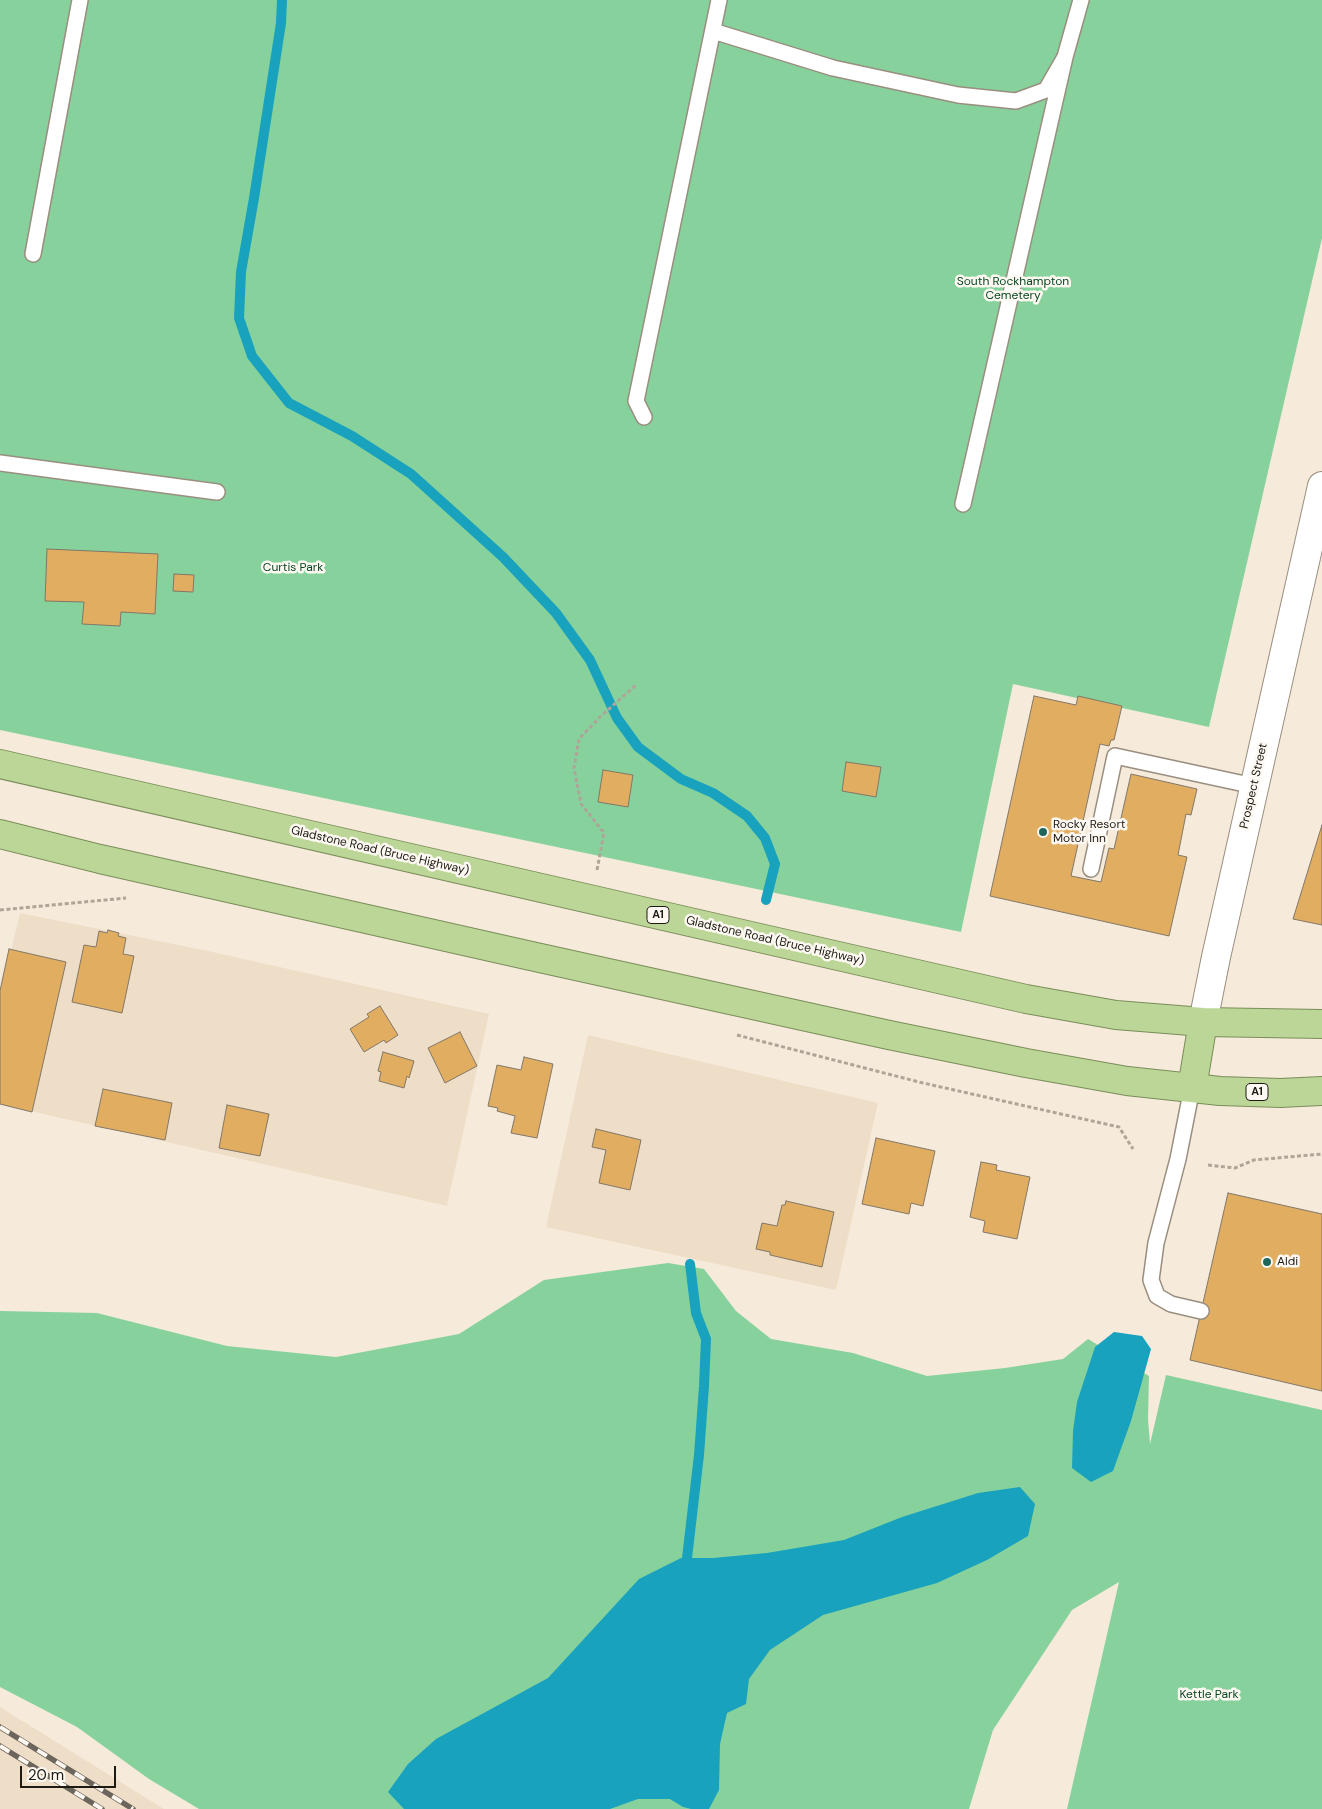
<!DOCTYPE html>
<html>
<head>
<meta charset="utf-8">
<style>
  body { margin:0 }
  #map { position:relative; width:1322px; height:1809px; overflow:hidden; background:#f6eada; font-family:"DM Sans",sans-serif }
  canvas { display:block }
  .scale { position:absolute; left:20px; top:1766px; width:96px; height:22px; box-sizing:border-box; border:2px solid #1d1913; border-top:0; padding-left:6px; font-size:15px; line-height:18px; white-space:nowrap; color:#1d1913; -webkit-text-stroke:4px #fdf9f2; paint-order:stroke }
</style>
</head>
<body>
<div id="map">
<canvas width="1322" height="1809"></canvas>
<div class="scale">20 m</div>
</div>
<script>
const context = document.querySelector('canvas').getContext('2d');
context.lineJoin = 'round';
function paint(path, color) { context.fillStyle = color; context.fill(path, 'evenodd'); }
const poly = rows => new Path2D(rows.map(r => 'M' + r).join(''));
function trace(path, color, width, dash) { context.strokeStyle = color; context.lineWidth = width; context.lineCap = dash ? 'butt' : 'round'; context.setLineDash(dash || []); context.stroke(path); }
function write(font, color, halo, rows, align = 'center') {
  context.font = font + ' "DM Sans",sans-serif'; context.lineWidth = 5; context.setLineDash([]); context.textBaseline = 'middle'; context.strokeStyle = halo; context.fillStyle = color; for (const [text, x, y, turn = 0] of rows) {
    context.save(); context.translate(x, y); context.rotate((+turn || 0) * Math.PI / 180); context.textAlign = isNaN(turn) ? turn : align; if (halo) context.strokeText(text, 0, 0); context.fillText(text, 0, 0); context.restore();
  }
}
paint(poly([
  [20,913,208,951,489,1014,447,1206,0,1104,0,997],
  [588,1035,878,1103,836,1290,546,1227],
  [0,1707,164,1809,0,1809]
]), '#efdec7');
paint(poly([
  [0,0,1322,0,1322,238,1209,727,1013,684,961,932,0,730],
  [668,1263,704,1269,736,1311,771,1339,853,1353,927,1376,1005,1368,1063,1359,1088,1339,1149,1376,1148,1419,1150,1444,1166,1375,1322,1410,1322,1809,1067,1809,1119,1582,1072,1610,993,1730,969,1809,199,1809,149,1779,77,1727,0,1687,0,1311,97,1313,227,1346,336,1357,459,1334,544,1280]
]), '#87d29c');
paint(poly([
  [1114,1332,1142,1336,1151,1349,1131,1421,1113,1471,1091,1482,1072,1468,1073,1431,1077,1402,1095,1347],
  [1020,1487,1035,1504,1028,1536,987,1560,937,1583,823,1615,770,1650,749,1679,746,1704,727,1713,720,1744,719,1790,709,1809,691,1809,683,1807,670,1799,638,1799,610,1809,404,1809,388,1792,408,1764,436,1739,548,1678,639,1579,681,1558,713,1558,767,1553,844,1540,902,1517,978,1493]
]), '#19a2be');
trace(poly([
  [282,0,281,23,254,198,241,272,239,318,252,356,289,403,352,436,411,474,503,557,556,613,590,660,617,718,638,747,681,779,713,793,747,816,765,838,775,864,766,900],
  [687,1558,699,1455,704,1386,706,1339,696,1313,690,1264]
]), '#19a2be', 10);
const building = poly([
  [47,549,158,554,155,614,121,612,120,626,82,624,84,602,45,601,47,549],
  [174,574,194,575,193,592,173,591,174,574],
  [1034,696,1076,705,1078,696,1122,706,1114,740,1111,740,1109,746,1100,744,1071,876,1101,882,1109,848,1114,849,1131,774,1197,789,1191,815,1186,814,1178,855,1187,857,1169,936,990,896,1034,696],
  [846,762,881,767,876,797,842,791,846,762],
  [603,770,633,775,628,807,598,802,603,770],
  [1322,825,1322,925,1293,919,1322,825],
  [108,930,119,933,118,936,126,938,123,954,134,956,122,1013,72,1002,84,945,96,947,99,931,107,933,108,930],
  [9,949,66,962,32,1112,0,1104,0,991,9,949],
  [380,1006,398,1035,386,1043,384,1040,364,1052,350,1029,369,1017,367,1014,380,1006],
  [460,1032,477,1066,445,1083,428,1048,460,1032],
  [383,1052,414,1061,409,1078,407,1076,404,1088,379,1081,381,1072,378,1071,383,1052],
  [524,1057,553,1064,537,1138,511,1133,515,1116,497,1111,498,1108,488,1106,497,1065,521,1070,524,1057],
  [103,1089,172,1103,165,1140,95,1126,103,1089],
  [227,1105,269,1114,260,1156,219,1148,227,1105],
  [596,1129,641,1140,630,1190,599,1183,606,1150,592,1147,596,1129],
  [876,1138,935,1151,923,1206,911,1203,909,1214,862,1204,876,1138],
  [981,1162,997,1165,996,1170,1030,1177,1017,1239,983,1232,985,1221,970,1217,981,1162],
  [1228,1193,1322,1214,1322,1391,1190,1360,1228,1193],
  [786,1201,834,1212,822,1267,770,1255,770,1252,756,1249,762,1223,777,1226,782,1205,785,1205,786,1201]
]);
paint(building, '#e1ad60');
trace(building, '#827769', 1);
const service = poly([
  [713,31,833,68,958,95,1016,101,1046,90,1065,57,1081,0],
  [33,254,80,0],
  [644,417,636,401,719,0],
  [0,463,217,492],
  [963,504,1065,57],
  [1091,869,1115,756,1254,786],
  [1192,1088,1178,1159,1156,1243,1151,1280,1157,1296,1171,1304,1201,1311]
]);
const minor = poly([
  [1203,1022,1216,957,1322,486]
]);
const trunk = poly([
  [0,764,1026,999,1116,1015,1203,1022,1322,1024],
  [0,834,100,859,531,956,889,1035,1026,1063,1127,1081,1220,1091,1280,1093,1322,1091],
  [1192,1088,1203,1022]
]);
trace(service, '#998e7f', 18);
trace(minor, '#998e7f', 30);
trace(trunk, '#7a8d59', 30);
trace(poly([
  [597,870,604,833,581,804,574,768,579,739,600,717,637,684],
  [0,910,126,898],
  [737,1035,923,1083,1119,1127,1133,1149],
  [1208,1165,1235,1168,1254,1160,1322,1154]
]), '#aea598', 3, [4, 2.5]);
trace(service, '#fff', 15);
trace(minor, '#fff', 28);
trace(trunk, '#bcd698', 28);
const rail = poly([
  [0,1727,133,1809],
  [0,1746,102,1809]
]);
trace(rail, '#6c655c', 5.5);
trace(rail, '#fdf9f2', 4, [11]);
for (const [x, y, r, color] of [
  [1043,832,5,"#1f675d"],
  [1267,1262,5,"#1f675d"]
]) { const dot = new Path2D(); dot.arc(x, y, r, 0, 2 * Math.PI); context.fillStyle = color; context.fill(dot); trace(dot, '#fdf9f2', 2); }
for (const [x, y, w] of [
  [658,915,22],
  [1257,1092,22]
]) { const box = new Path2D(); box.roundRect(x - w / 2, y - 8.5, w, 17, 4); context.fillStyle = '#fdf9f2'; context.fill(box); trace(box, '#1d1913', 1); }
write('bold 11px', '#1d1913', null, [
  ["A1",658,915],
  ["A1",1257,1092]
]);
write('12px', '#064622', '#fdf9f2', [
  ["South Rockhampton",1013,282],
  ["Cemetery",1013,296],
  ["Curtis Park",293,568],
  ["Kettle Park",1209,1695]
]);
write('12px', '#1d1913', '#fdf9f2', [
  ["Prospect Street",1254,786,-77],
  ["Gladstone Road (Bruce Highway)",380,851,13],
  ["Gladstone Road (Bruce Highway)",775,941,13]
]);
write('12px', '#1d1913', '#fdf9f2', [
  ["Rocky Resort",1053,825],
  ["Motor Inn",1053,839],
  ["Aldi",1277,1262]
], 'left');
</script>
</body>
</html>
